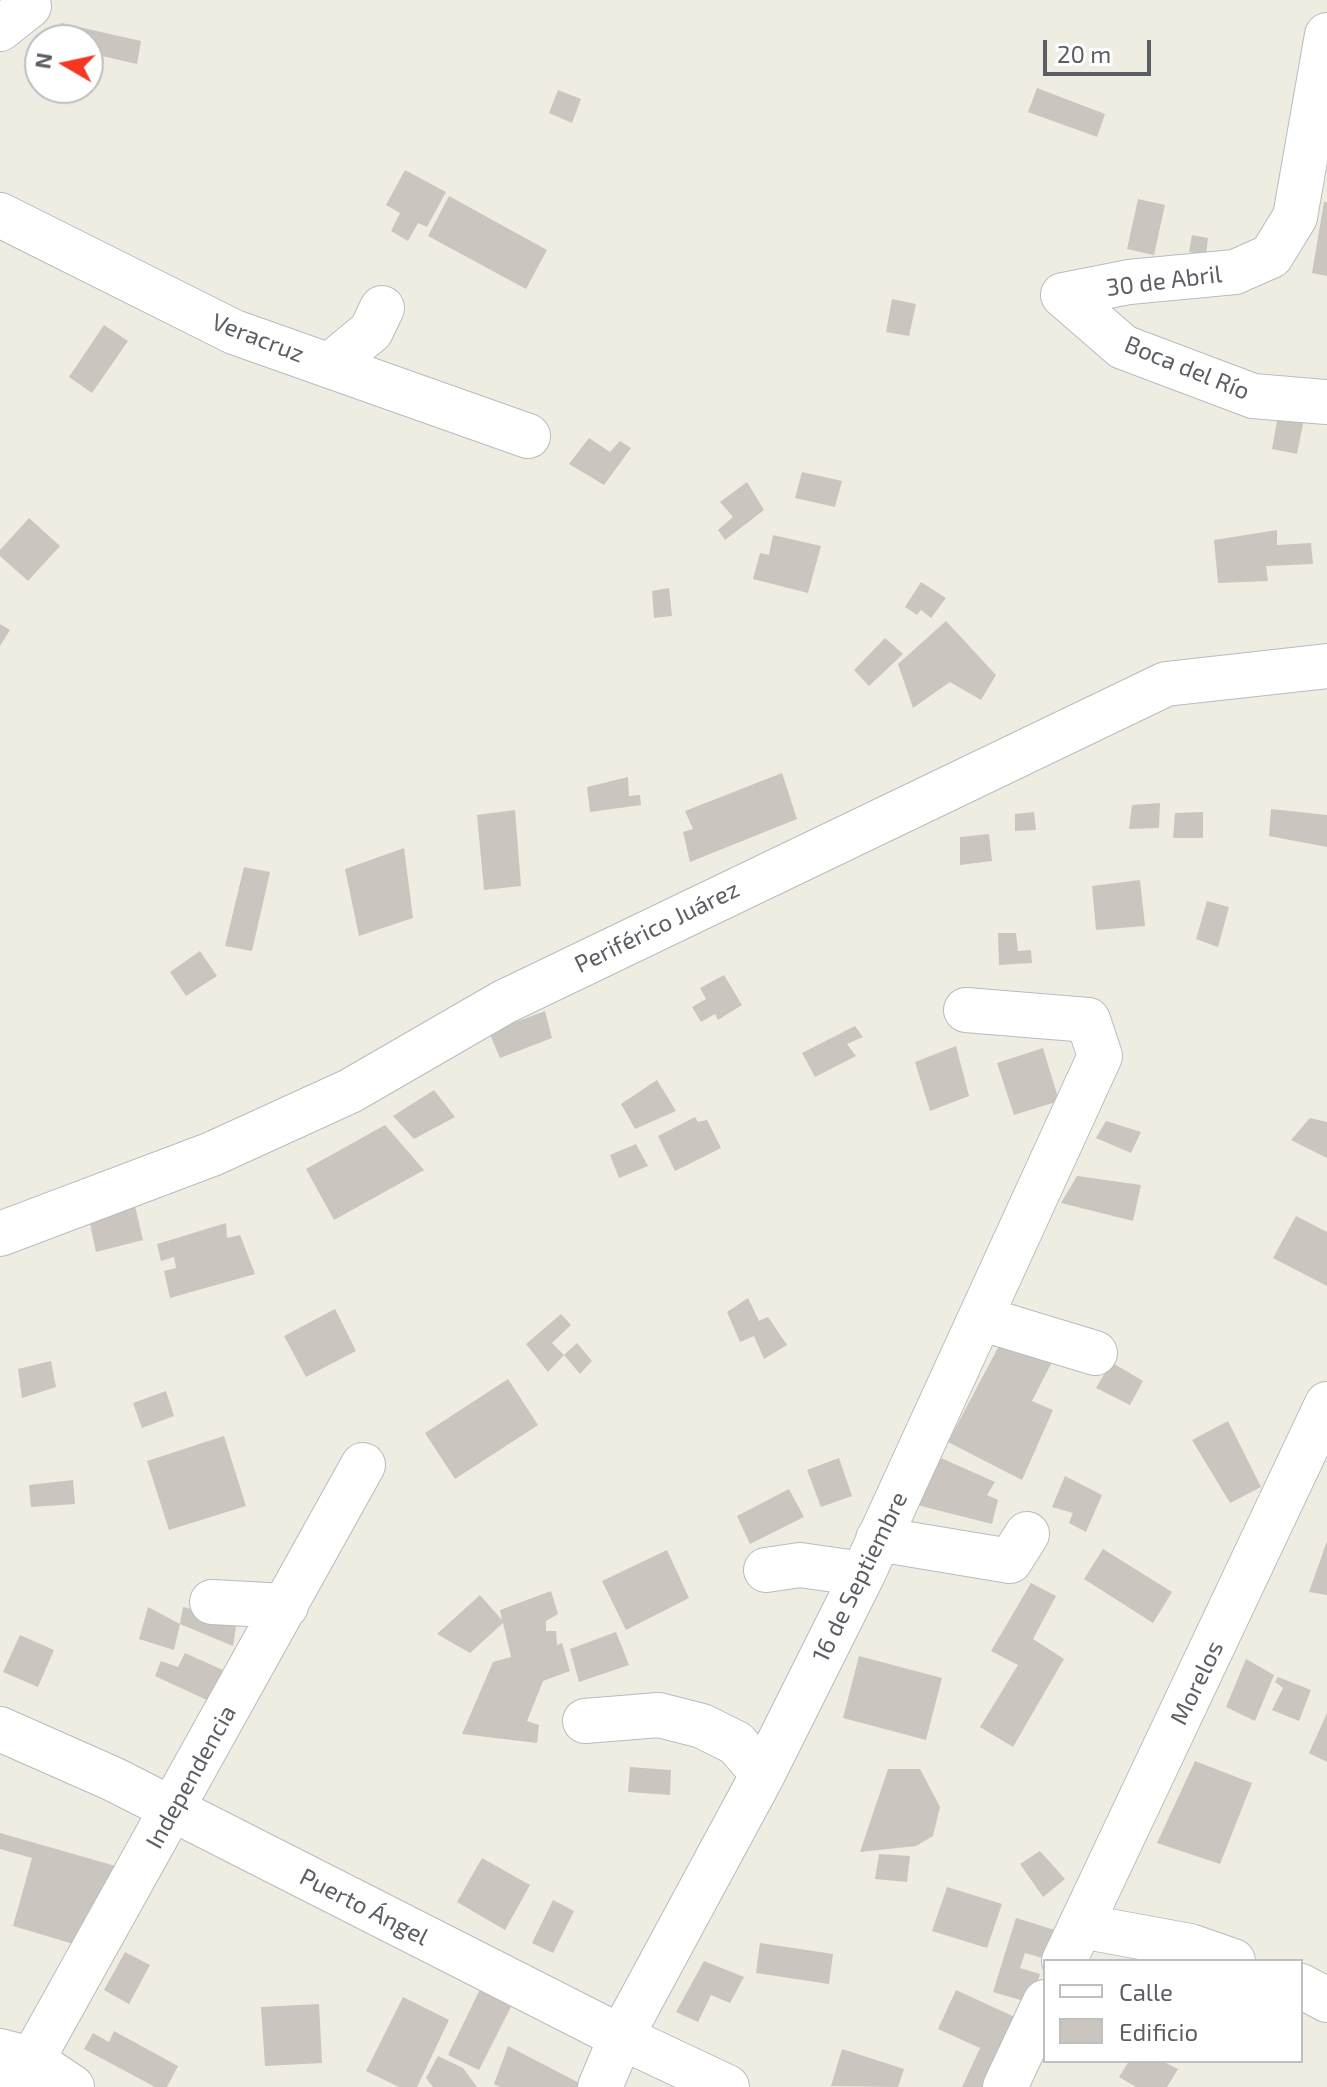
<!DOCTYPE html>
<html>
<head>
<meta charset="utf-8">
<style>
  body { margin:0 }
  #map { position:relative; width:1327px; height:2087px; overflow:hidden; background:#efece2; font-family:"Exo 2",sans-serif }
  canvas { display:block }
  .legend { position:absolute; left:1043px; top:1959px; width:260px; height:104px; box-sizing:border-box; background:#fff; border:2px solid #bdbfc1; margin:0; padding:10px 14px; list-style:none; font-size:24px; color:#5b5f64 }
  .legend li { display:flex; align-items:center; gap:16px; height:40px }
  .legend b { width:40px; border:2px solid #bdbfc1 }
  .north { position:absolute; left:24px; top:24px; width:80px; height:80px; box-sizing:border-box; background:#fff; border:2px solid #bdbfc1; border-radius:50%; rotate:279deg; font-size:22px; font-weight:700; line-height:32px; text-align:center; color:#5b5f64 }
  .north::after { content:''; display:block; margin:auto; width:28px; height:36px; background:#f43623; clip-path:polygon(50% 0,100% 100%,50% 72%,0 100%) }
  .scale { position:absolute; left:1043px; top:40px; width:108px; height:36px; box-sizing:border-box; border:4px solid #5b5f64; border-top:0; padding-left:10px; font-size:24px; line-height:28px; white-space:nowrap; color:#5b5f64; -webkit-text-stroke:6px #fff; paint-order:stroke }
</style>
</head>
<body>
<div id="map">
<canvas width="1327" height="2087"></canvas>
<ul class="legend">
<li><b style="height:10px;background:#fff"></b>Calle</li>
<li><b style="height:22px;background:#cac6bf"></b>Edificio</li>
</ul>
<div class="north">N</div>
<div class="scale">20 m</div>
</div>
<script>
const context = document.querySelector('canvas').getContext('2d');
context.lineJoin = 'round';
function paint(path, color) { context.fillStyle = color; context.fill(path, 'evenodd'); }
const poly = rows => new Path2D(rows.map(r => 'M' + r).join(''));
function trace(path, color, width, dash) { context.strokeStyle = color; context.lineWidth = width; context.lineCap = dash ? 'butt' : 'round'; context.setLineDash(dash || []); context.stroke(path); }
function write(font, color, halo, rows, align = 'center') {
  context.font = font + ' "Exo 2",sans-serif'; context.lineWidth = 6; context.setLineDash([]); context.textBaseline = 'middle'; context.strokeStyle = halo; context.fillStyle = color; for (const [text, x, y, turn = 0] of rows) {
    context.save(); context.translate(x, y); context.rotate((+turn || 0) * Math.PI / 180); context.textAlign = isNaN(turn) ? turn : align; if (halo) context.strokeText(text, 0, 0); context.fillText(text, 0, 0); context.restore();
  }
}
paint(poly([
  [61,23,141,41,137,64,102,56,99,67,88,65,88,40,57,40],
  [1037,88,1105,114,1097,137,1028,112],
  [558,90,581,99,572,123,549,113],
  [405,170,446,192,427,227,418,223,408,241,391,231,400,213,386,205],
  [449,196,547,250,526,289,428,236],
  [1138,199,1165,205,1154,255,1127,249],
  [1324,202,1327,202,1327,276,1312,273],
  [1192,235,1208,238,1206,255,1189,252],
  [892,299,916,304,909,336,886,332],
  [104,325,128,341,92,393,69,377],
  [1278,415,1304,419,1297,454,1272,449],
  [589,438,610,452,620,441,631,448,604,485,569,464],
  [802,472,842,481,835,507,795,498],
  [747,482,764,510,725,540,718,530,733,517,720,502],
  [29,518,60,546,28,581,0,556,0,550],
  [1277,530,1277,545,1311,543,1313,564,1266,566,1268,581,1218,583,1214,540],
  [773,535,821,546,808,593,753,579,760,553,769,555],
  [921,582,946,598,931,618,921,610,917,615,905,607],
  [669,588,672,616,654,618,652,591],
  [946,621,996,675,981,700,950,682,913,708,898,664],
  [0,624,10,630,0,646],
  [885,638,903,654,869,686,854,670],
  [782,773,797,819,690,862,683,832,693,829,685,811],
  [628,777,629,796,640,795,641,805,590,812,587,787],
  [1160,803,1159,828,1129,829,1132,805],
  [1271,809,1327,815,1327,847,1269,836],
  [515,810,521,886,484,890,477,815],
  [1034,812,1036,830,1015,831,1015,814],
  [1203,812,1203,838,1173,838,1175,813],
  [989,834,992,861,960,865,960,837],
  [404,848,413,918,359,936,345,869],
  [244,867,270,872,252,951,225,946],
  [1140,880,1145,926,1096,930,1092,886],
  [1207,901,1229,907,1218,947,1196,939],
  [998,933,1016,933,1018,951,1031,950,1032,963,999,965],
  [200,951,217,976,186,996,170,972],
  [724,975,742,1005,718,1020,715,1014,701,1022,692,1007,706,999,700,988],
  [545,1011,552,1038,500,1058,489,1032],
  [855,1026,863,1037,847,1044,856,1056,815,1077,802,1053],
  [956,1046,969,1096,930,1111,915,1062],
  [1043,1048,1059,1101,1014,1115,997,1063],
  [657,1080,676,1111,635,1129,621,1104],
  [434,1090,455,1117,414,1139,393,1116],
  [695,1117,698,1122,707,1120,721,1148,675,1171,658,1136],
  [1310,1118,1327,1122,1327,1158,1291,1140],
  [1106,1121,1141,1132,1131,1153,1096,1138],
  [385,1125,424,1170,334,1220,306,1169],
  [636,1144,648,1166,619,1178,610,1155],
  [1077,1176,1141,1185,1133,1221,1061,1203],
  [135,1206,143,1240,96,1252,89,1219],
  [1296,1216,1327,1232,1327,1286,1273,1258],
  [226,1223,227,1238,240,1235,255,1274,170,1298,164,1271,176,1268,174,1257,161,1261,157,1244],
  [748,1298,759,1321,768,1317,787,1345,764,1359,754,1336,740,1342,727,1312],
  [335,1309,356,1351,306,1377,284,1336],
  [561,1314,571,1325,552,1343,564,1355,577,1343,592,1361,580,1374,564,1355,548,1372,526,1344],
  [1001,1342,1053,1360,1032,1401,1053,1410,1022,1480,948,1442],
  [51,1361,56,1387,22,1398,18,1369],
  [1111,1362,1143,1381,1130,1405,1096,1388],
  [508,1379,538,1425,455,1479,425,1433],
  [166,1391,174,1416,142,1428,133,1403],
  [1228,1421,1261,1487,1230,1503,1192,1440],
  [224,1436,246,1506,169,1530,147,1461],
  [839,1458,852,1496,821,1507,807,1470],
  [941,1458,995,1482,987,1495,998,1500,992,1524,917,1505],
  [1065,1476,1102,1495,1086,1532,1069,1523,1073,1513,1052,1507],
  [73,1480,75,1504,31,1507,29,1485],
  [789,1489,804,1517,750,1544,737,1516],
  [1327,1541,1327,1595,1309,1592],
  [1103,1549,1172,1592,1153,1623,1084,1579],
  [667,1550,689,1598,626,1630,602,1581],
  [1031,1583,1056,1596,1033,1639,1064,1659,1013,1747,980,1727,1018,1665,991,1651],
  [551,1591,558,1614,546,1621,546,1631,556,1631,557,1645,562,1643,570,1671,543,1681,527,1721,539,1725,537,1743,462,1734,493,1662,511,1657,503,1623,470,1653,437,1634,480,1595,502,1620,500,1610],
  [148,1607,180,1624,174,1650,139,1639],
  [183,1607,237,1620,233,1646,180,1624],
  [616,1632,629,1665,579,1682,570,1649],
  [20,1635,54,1650,38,1687,3,1672],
  [185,1653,225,1671,211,1702,155,1676,161,1661,178,1667],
  [859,1656,942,1678,926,1740,843,1718],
  [1246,1659,1274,1675,1255,1721,1226,1707],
  [1278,1677,1311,1690,1299,1721,1272,1710,1283,1688,1275,1682],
  [1327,1713,1327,1762,1309,1753],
  [1195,1761,1252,1783,1220,1864,1157,1843],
  [630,1767,671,1770,670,1795,628,1792],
  [888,1769,920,1769,940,1807,933,1836,916,1846,860,1852],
  [0,1833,126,1869,106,1919,87,1913,77,1945,13,1926,32,1858,0,1849],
  [1040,1851,1065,1879,1043,1897,1020,1864],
  [879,1854,910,1856,907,1882,875,1879],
  [482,1858,530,1885,505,1930,457,1902],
  [947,1887,1002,1904,987,1948,932,1931],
  [553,1900,574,1911,553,1953,532,1943],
  [1016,1918,1058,1931,1049,1960,1025,1953,1020,1968,1040,1974,1031,2003,993,1992],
  [760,1943,833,1954,829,1984,756,1973],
  [125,1952,150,1965,129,2004,104,1990],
  [704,1961,744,1977,730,2003,711,1995,698,2022,676,2012],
  [486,1977,518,1993,479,2070,448,2055],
  [956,1990,1032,2025,1004,2087,962,2087,980,2048,938,2029],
  [403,1997,449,2020,417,2087,399,2087,366,2071],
  [319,2004,322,2063,265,2066,261,2007],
  [114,2031,178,2066,167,2087,155,2087,84,2049,93,2033,109,2042],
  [508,2046,587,2087,500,2087,494,2084],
  [842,2049,904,2069,898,2087,831,2086],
  [438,2056,463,2068,477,2087,433,2087,426,2078],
  [1129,2061,1162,2061,1178,2069,1167,2087,1136,2087,1119,2077]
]), '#cac6bf');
const minor = poly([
  [0,29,29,6],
  [0,215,234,332,528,436],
  [1063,295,1129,282,1235,272,1271,256,1295,217,1327,35],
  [1063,295,1123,347,1253,396,1327,402],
  [330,365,371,331,382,308],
  [0,1234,212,1154,350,1091,504,1002,1166,684,1327,666],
  [983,1319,1095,1353],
  [878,1539,1010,1561,1027,1534],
  [766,1570,800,1565,863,1574],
  [212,1602,286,1606],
  [585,1721,659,1715,702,1726,736,1743,763,1774],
  [0,1729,113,1779,621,2037,727,2087],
  [1081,1926,1190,1946,1233,1961],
  [1064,1961,1327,1404],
  [1301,1986,1327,2000],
  [0,2051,30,2059,72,2087],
  [17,2087,363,1465],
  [600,2087,621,2037,763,1774,863,1574,1100,1056,1088,1020,966,1010],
  [1005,2087,1045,2002]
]);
trace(minor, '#b8bbc0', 46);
trace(minor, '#fff', 44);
write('24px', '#5b5f64', '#fff', [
  ["30 de Abril",1164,281,-7],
  ["Veracruz",258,338,21],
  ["Boca del Río",1187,368,22],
  ["Periférico Juárez",657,927,-26],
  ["16 de Septiembre",860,1577,-64],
  ["Morelos",1197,1683,-64],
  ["Independencia",191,1777,-61],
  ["Puerto Ángel",364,1907,27]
]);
</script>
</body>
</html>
